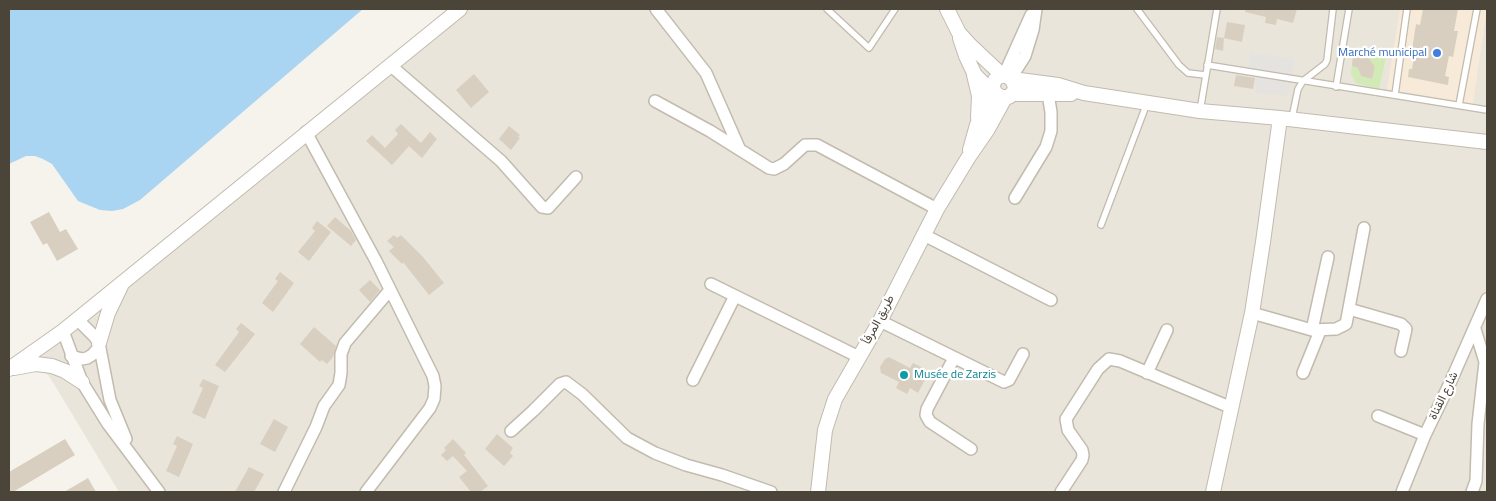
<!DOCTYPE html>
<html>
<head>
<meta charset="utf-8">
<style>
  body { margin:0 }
  #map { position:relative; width:1496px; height:501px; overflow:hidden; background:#f6f3ec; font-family:"Titillium Web",sans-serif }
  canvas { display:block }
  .frame { position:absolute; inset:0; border:10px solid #4b4439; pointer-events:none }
</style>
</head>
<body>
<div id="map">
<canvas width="1496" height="501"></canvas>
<div class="frame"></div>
</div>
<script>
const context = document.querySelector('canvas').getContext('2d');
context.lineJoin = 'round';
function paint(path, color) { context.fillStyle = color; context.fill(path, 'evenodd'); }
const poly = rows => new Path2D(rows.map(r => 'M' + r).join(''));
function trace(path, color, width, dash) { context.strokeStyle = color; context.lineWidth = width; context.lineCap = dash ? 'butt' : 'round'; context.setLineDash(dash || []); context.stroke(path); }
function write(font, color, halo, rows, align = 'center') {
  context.font = font + ' "Titillium Web",Vazirmatn,sans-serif'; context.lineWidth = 4.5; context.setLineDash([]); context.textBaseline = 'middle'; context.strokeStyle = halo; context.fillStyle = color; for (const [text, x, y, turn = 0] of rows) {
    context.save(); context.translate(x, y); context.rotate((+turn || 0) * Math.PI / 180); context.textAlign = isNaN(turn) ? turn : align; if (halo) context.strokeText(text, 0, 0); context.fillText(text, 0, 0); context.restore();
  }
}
paint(poly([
  [453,9,1487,9,1487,492,119,492,54,384,32,352]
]), '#eae5da');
paint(poly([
  [1400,9,1487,9,1473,104,1387,89]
]), '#f7ead8');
paint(poly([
  [1354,49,1386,57,1379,89,1356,83,1351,74,1352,66,1358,68,1361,76,1372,79,1375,67,1368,57,1353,55]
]), '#d2eab5');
paint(poly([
  [1250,52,1295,60,1287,96,1255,93,1257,70,1248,68]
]), '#e5e3e0');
paint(poly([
  [9,9,363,9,140,200,123,209,112,211,100,210,78,201,52,164,43,159,35,156,26,156,9,164]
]), '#a9d4f2');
paint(poly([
  [1245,9,1297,9,1293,23,1277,19,1276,25,1265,23,1266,17,1245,12],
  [1423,9,1458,9,1454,31,1458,31,1453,57,1449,56,1445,76,1449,77,1448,85,1408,77,1409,69,1412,69,1415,51,1412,50,1416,24,1420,25],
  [1227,22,1245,25,1242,42,1224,38],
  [1217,37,1224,38,1223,51,1215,49],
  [1353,55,1368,57,1375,67,1372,79,1361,76,1358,68,1352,66],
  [474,74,489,92,471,108,456,90],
  [1236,75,1255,78,1253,89,1234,86],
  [401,124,421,143,430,132,437,139,422,158,409,146,392,165,366,141,372,135,385,148,398,134,395,130],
  [509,126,520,135,518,137,520,138,511,150,499,139],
  [49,212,60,232,66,229,78,249,57,261,47,243,43,245,30,222],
  [335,217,351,231,356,240,351,246,327,226],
  [317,221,331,232,309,261,298,252,315,231,312,228],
  [394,235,397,238,401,235,423,257,444,283,429,295,403,262,402,264,389,251,394,247,387,241],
  [280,272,294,283,273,312,262,303,278,281,275,279],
  [370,280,380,290,370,302,359,290],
  [241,323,255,334,225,372,215,365,239,332,236,329],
  [314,327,336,346,333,357,327,364,322,360,320,362,300,344],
  [889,357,910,368,913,363,923,368,920,373,927,376,918,393,910,388,907,394,896,388,899,382,881,373,880,367,885,359],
  [203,379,219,386,205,419,192,413,203,388,199,386],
  [274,419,288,427,275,452,260,444],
  [497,434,513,448,510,453,513,456,504,466,485,449],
  [177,436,193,444,179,477,166,471,177,446,173,444],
  [65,439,75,455,13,492,9,492,9,472],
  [453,439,466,453,464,455,488,486,480,492,471,492,459,477,467,471,453,456,447,461,441,455,446,450,444,448],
  [249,467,264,474,254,492,235,492],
  [88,478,96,492,64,492]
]), '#d8cfc1');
const service = poly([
  [827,9,869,48,895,9],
  [1137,9,1179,65,1188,73,1205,75],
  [1207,65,1487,110],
  [1336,87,1349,9],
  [1395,95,1407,9],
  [1459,105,1477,9],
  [1200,111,1217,9],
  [1292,118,1298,89,1303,81,1325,64,1327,60,1333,9],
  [1101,225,1147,103]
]);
const minor = poly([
  [656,9,706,73,740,150],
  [390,65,501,161,542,207,548,208,576,177],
  [1004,75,1031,15],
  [1011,78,1025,56,1033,30,1036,9],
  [655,101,710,131,769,168,774,169,784,164,805,145,817,145,937,209],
  [306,132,376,261,433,376,435,386,434,399,430,408,366,492],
  [1015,198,1046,147,1051,131,1051,112,1048,94],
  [924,235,1051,300],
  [711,284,859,357],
  [1349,309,1401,324,1406,329,1401,351],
  [1252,313,1312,330,1336,329,1346,324,1364,228],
  [77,319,94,336,99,343,110,400,126,439],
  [880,321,1004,382,1009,380,1023,354],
  [1312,330,1328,257],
  [63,331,82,382,108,424,159,492],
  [71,356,82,359,87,358,92,355,99,347],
  [954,358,927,409,926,415,930,422,971,449],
  [1147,373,1167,330],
  [1303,373,1320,331],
  [693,380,735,296],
  [1378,416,1425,435],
  [511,431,533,411,560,384,566,382,582,394,627,438,655,453,686,465,722,475,771,492],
  [284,492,316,427,324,406,339,385,341,373,341,354,345,343,390,290],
  [1061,492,1082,460,1083,455,1082,450,1068,430,1066,419,1098,369,1109,359,1120,361,1232,408],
  [1402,492,1425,435,1450,383,1487,299],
  [1472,492,1476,481,1478,424,1485,362,1475,329]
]);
const tertiary = poly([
  [947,9,959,33,969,44,1002,75],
  [960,38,966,56,975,75,986,86,993,90],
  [974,75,979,96,978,118],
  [1012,79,1015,87,1015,90,1009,97,1001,97,994,92,993,85,995,80,998,77,1004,75,1012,79,1058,85,1084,93,1200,111,1280,118,1487,142],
  [1012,94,1071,94],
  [970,150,977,125,994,92],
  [99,343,108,313,121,286],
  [14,368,36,364,52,366,65,371,82,382],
  [9,369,63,331,460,9],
  [818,492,825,430,835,399,880,321,937,209,968,158,988,129,1005,98],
  [1213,492,1252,313,1263,242,1280,118]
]);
trace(service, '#c2bbae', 8);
trace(minor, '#c2bbae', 14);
trace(tertiary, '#c2bbae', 16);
trace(service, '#fff', 5.5);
trace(minor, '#fff', 11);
trace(tertiary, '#fff', 14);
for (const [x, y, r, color] of [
  [1437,53,5,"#3f7fe0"],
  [904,375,5,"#0f9aa8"]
]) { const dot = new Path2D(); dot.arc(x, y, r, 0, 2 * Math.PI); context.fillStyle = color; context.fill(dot); trace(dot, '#fff', 2); }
write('12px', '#366cbe', '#fff', [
  ["Marché municipal",1427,53]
], 'right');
write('12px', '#4b4439', '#fff', [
  ["طريق المرفأ",879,320,-62],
  ["شارع القناة",1444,396,-64]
]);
write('12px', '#0d838f', '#fff', [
  ["Musée de Zarzis",914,375]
], 'left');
</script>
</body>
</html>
